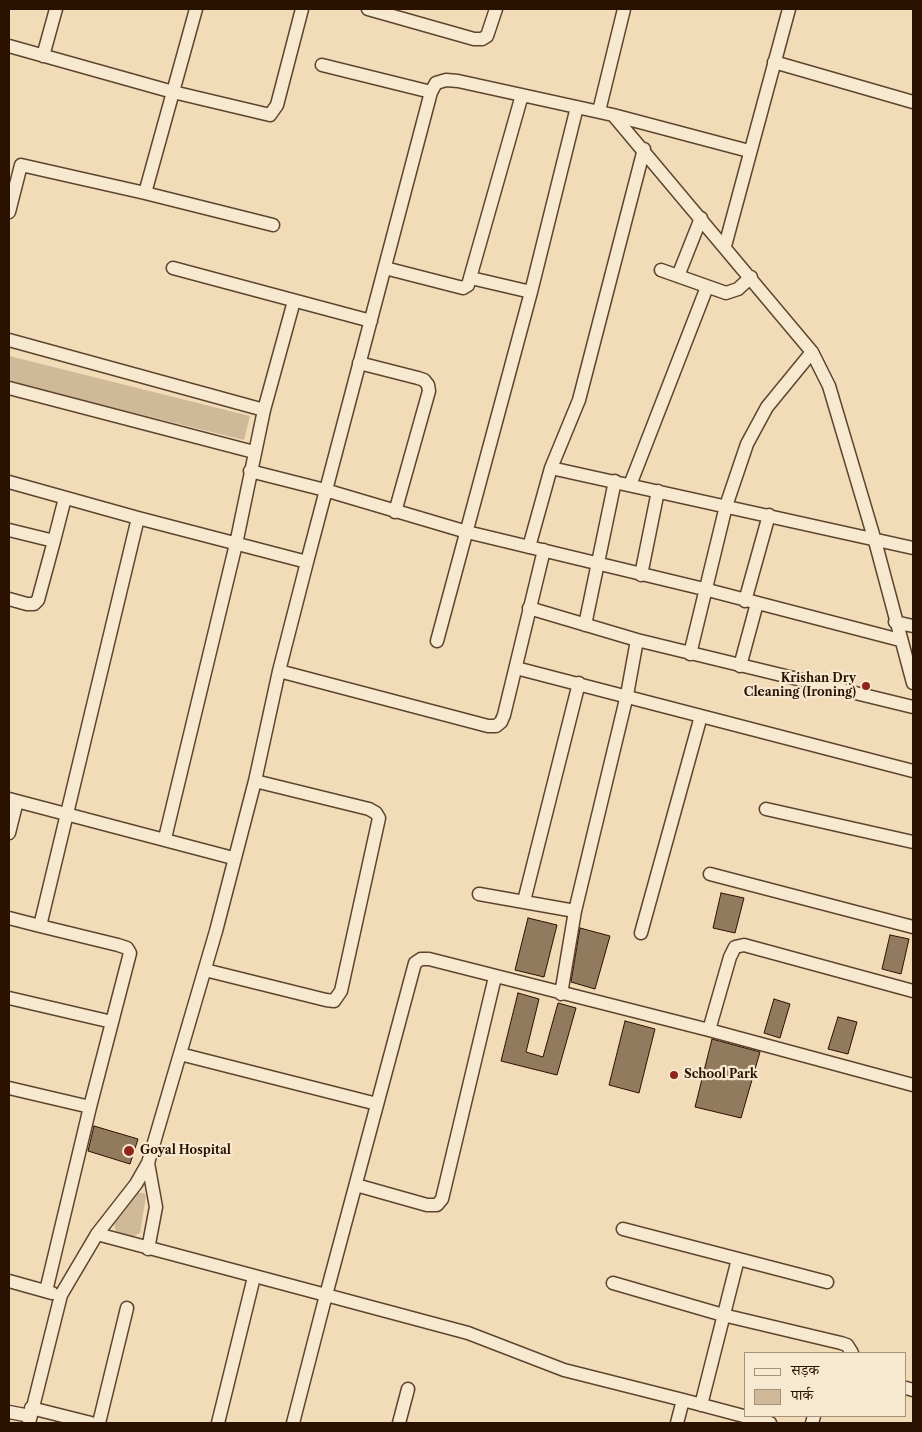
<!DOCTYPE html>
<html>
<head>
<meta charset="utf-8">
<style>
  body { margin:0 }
  #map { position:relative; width:922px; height:1432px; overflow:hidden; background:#f2dbb7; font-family:"Libre Caslon Text","Noto Serif Devanagari",serif }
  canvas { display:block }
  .frame { position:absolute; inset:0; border:10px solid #2b1100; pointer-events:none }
  .legend { position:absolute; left:744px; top:1352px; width:162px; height:65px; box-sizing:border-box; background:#f7e8d0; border:1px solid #a5927d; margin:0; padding:6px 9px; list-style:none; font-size:15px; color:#2b1100 }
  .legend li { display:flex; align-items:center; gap:10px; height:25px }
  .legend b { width:25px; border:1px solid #a5927d }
</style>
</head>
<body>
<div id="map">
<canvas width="922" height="1432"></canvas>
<div class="frame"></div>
<ul class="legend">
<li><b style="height:6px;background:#f7e8d0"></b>सड़क</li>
<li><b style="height:14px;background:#d0b998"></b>पार्क</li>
</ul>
</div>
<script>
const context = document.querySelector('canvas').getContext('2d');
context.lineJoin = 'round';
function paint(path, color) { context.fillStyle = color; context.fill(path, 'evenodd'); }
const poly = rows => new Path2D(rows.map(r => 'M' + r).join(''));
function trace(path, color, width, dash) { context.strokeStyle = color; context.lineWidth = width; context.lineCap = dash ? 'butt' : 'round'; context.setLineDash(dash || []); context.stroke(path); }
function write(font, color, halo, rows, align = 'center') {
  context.font = font + ' "Libre Caslon Text",serif'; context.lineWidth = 4.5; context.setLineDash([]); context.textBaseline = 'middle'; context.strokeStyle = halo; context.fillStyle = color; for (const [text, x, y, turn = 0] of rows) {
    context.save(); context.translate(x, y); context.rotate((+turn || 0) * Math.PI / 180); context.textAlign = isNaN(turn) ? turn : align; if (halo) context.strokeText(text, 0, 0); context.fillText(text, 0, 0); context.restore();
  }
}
paint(poly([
  [9,356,250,416,244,440,9,382],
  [138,1193,144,1193,146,1196,140,1233,132,1237,123,1235,116,1231,114,1224]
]), '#d0b998');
const building = poly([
  [721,893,744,898,735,933,713,928,721,893],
  [528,918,557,925,544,977,515,970,528,918],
  [580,928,610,936,595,989,571,982,580,928],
  [890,935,909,939,901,974,882,969,890,935],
  [518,993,539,999,526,1052,543,1057,558,1003,576,1008,557,1075,501,1061,518,993],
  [774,999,790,1004,780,1038,764,1033,774,999],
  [838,1017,857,1022,848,1054,828,1049,838,1017],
  [625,1021,655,1029,639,1093,609,1085,625,1021],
  [712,1039,760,1052,741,1118,695,1107,712,1039],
  [94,1126,138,1139,130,1164,88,1151,94,1126]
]);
paint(building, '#927a5f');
trace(building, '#2b1100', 1);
const street = poly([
  [368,9,474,39,482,39,487,36,496,9],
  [9,46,173,92,270,115,277,105,302,9],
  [43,56,56,9],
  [774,62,913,102],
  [322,65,431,92],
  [599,111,624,9],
  [613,115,749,151],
  [145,193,273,225],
  [9,212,21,165,145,193,196,9],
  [725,246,789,9],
  [173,268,371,321],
  [385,268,463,288,468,285,522,95],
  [661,270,726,293,738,289,751,277],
  [678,276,701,218],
  [471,278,531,292],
  [9,340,264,410],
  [359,363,418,378,424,380,428,385,429,391,395,512],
  [9,388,254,452],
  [551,468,579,400,644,149],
  [250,471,325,490,467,532,704,589,900,640],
  [9,482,138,518,307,562,279,671,255,781,216,931,148,1163,136,1184,97,1234,61,1295,29,1423],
  [630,485,707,287],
  [9,530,54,541,65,498],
  [529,547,551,468,913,548],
  [307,562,431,92,436,83,446,80,458,81,613,115,812,352,829,386,875,541,913,683],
  [641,575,658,491],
  [9,599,27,604,34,604,38,600,54,541],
  [745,601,769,515],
  [529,608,637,640,913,707],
  [895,622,913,626],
  [585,625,615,481],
  [437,641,531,292,577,107],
  [690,654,726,506,747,444,767,407,812,352],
  [740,666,757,603],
  [516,668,913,771],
  [279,671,488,726,496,726,501,722,504,715,544,550],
  [9,799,233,858],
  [766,809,913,842],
  [9,833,17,801],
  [165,838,236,544,264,410,294,301],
  [710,874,913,927],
  [479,894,575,911,627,695,637,640],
  [524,901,579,683],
  [9,918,40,926],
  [641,933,701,716],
  [205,970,326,1000,334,1001,341,991,379,818,376,813,369,809,255,781],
  [561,994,575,911],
  [9,998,112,1022],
  [709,1030,730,957,735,947,744,945,913,991],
  [180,1054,377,1104],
  [9,1088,90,1107],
  [148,1163,156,1207,148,1249],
  [356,1185,427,1205,437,1205,442,1199,495,977],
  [623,1229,827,1282],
  [97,1234,326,1295,415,963,421,959,429,959,709,1030,913,1085],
  [9,1281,52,1293],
  [613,1283,723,1315,841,1343,847,1345,852,1353],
  [46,1291,90,1107,130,953,127,948,118,945,40,926,138,518],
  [906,1388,913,1390],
  [683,1400,770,1423],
  [701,1405,738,1259],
  [31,1408,91,1423],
  [9,1412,30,1416],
  [99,1423,127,1308],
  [218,1423,254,1277],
  [293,1423,326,1295,468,1333,564,1370,683,1400,677,1423],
  [399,1423,408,1389],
  [812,1423,814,1416]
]);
trace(street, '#5d442e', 15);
trace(street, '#f7e8d0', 12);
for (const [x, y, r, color] of [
  [866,686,5,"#8f2418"],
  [674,1075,5,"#8f2418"],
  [129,1151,6,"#8f2418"]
]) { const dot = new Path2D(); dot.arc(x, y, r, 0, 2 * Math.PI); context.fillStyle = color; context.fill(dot); trace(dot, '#f7e8d0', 2); }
write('bold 12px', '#2b1100', '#f7e8d0', [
  ["Krishan Dry",856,679,"right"],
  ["Cleaning (Ironing)",856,693,"right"],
  ["School Park",684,1075],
  ["Goyal Hospital",140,1151]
], 'left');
</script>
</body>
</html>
